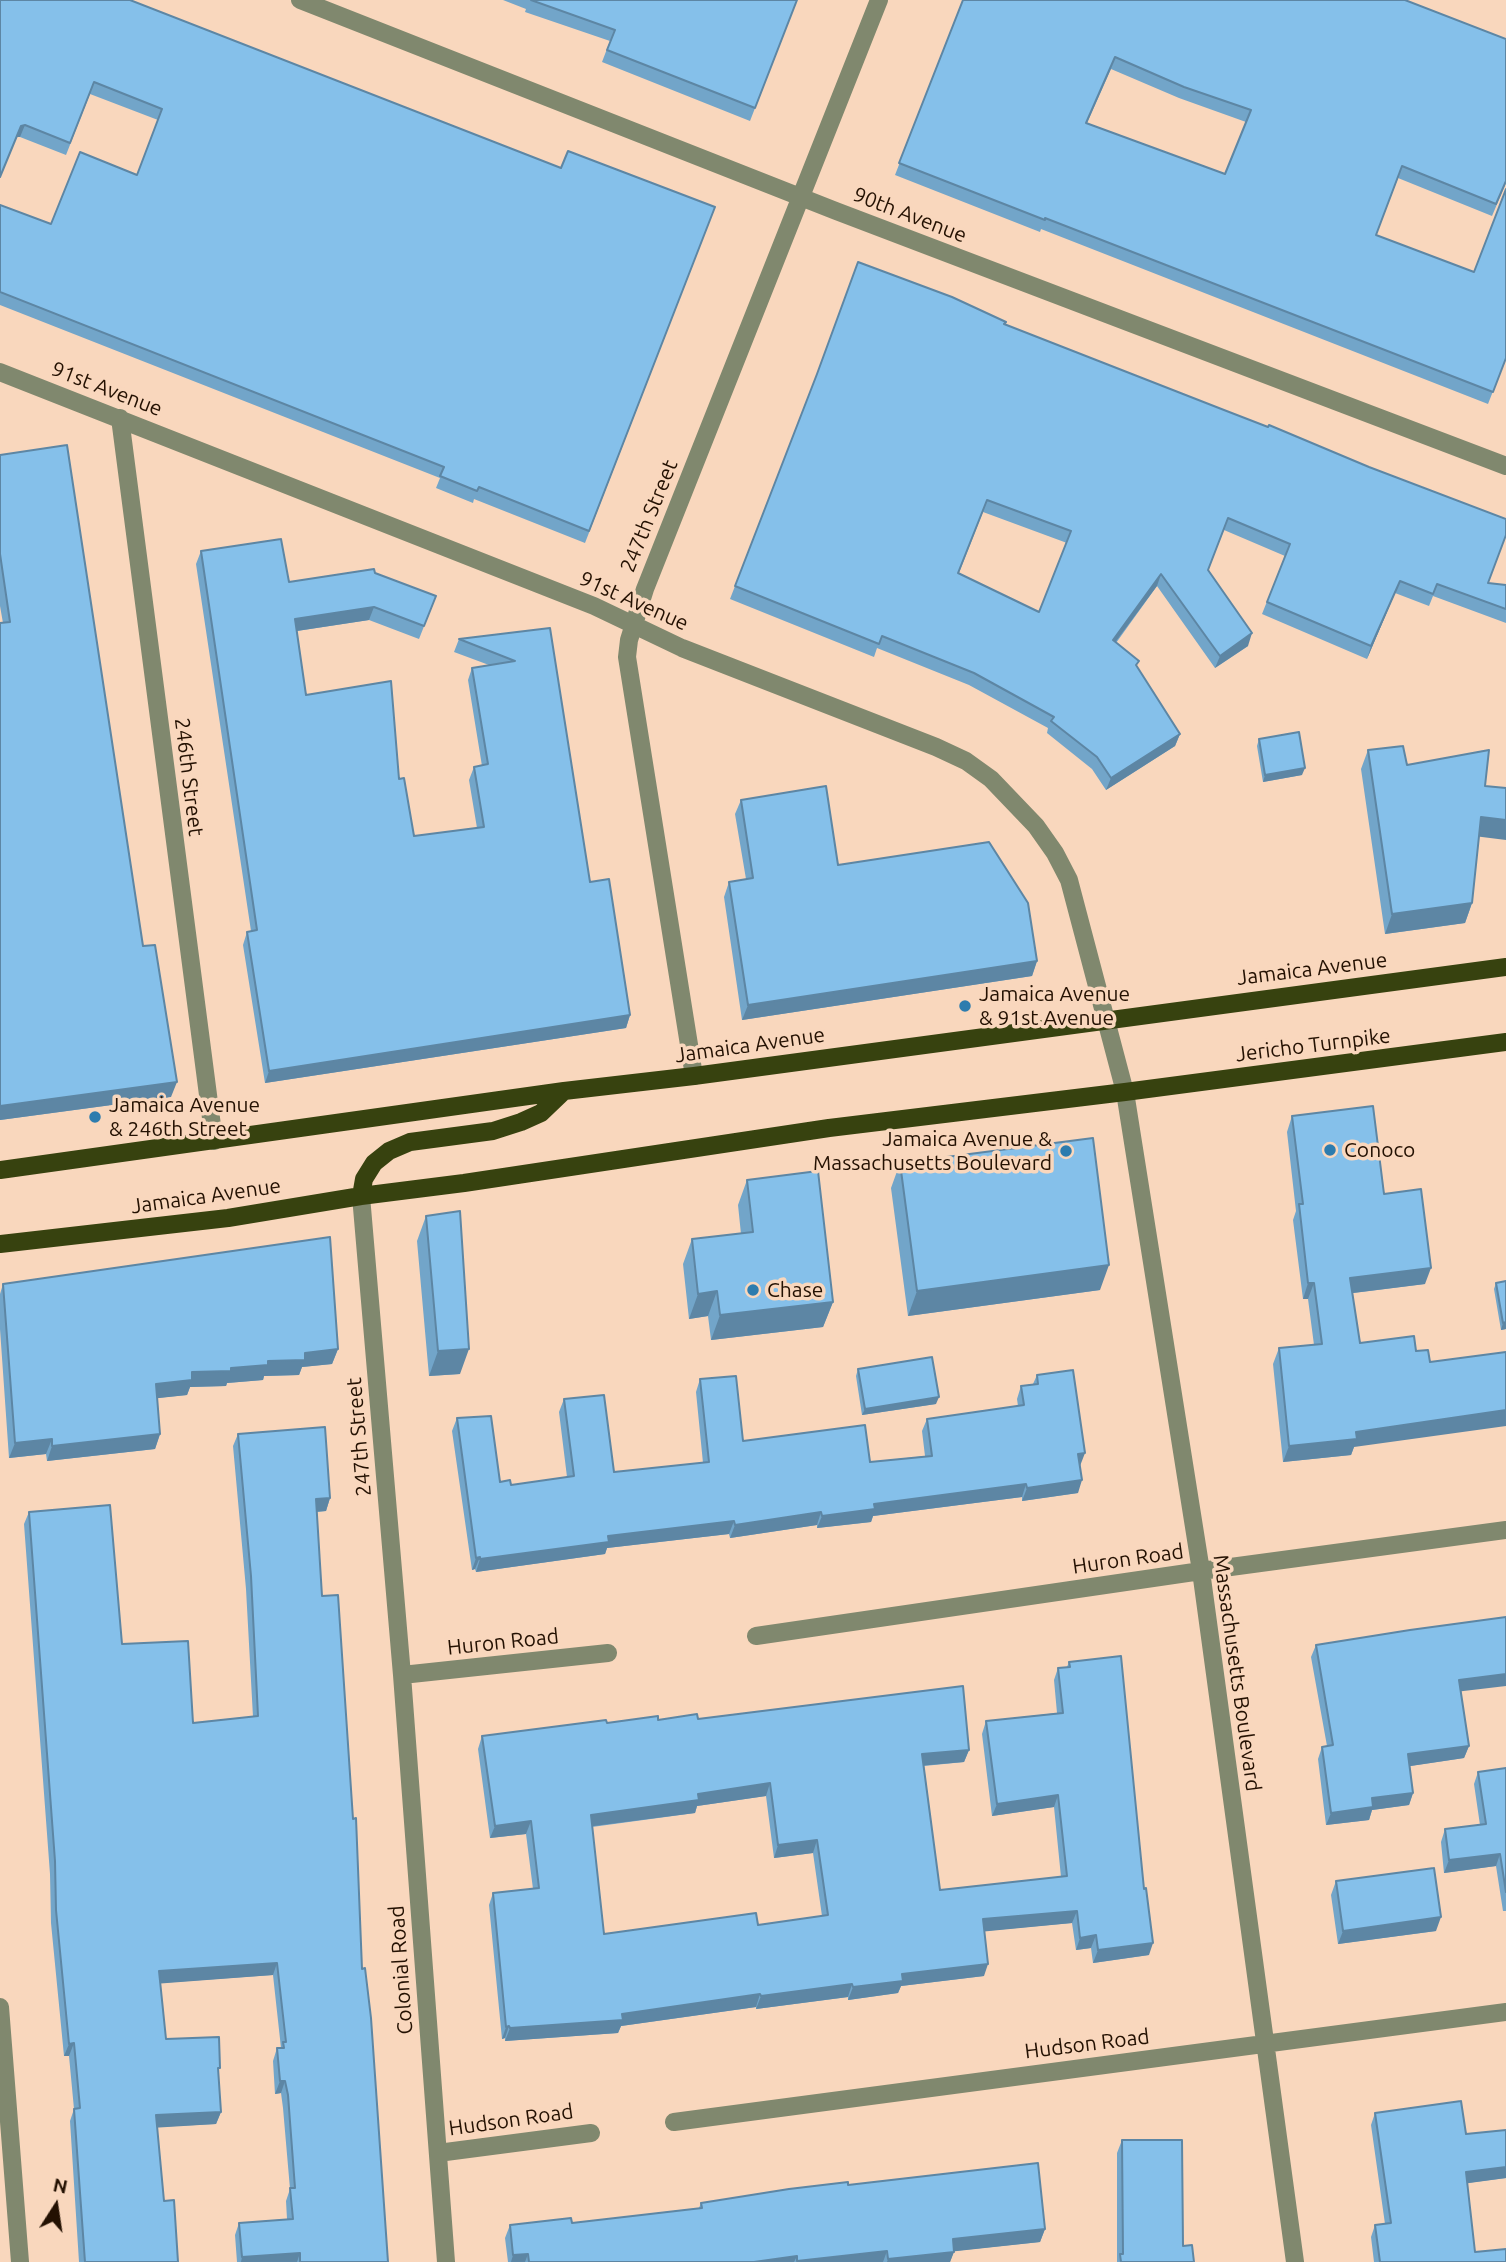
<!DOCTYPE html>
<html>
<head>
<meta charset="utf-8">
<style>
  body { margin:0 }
  #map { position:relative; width:1506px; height:2262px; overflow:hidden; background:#f9d7bd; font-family:Ubuntu,sans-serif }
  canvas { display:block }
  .north { position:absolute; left:21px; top:2171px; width:70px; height:70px; -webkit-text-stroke:5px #f9d7bd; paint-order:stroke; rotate:12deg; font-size:19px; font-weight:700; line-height:28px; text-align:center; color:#241102 }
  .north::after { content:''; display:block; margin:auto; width:24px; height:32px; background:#241102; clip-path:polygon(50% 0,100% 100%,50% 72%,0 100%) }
</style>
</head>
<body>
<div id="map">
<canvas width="1506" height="2262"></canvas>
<div class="north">N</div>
</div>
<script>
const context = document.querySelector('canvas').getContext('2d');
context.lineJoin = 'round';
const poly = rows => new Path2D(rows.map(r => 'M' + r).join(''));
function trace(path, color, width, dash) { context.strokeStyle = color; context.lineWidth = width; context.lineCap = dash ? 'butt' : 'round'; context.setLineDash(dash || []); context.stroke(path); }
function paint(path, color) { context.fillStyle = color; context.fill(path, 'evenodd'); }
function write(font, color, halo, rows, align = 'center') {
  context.font = font + ' Ubuntu,sans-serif'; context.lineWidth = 7; context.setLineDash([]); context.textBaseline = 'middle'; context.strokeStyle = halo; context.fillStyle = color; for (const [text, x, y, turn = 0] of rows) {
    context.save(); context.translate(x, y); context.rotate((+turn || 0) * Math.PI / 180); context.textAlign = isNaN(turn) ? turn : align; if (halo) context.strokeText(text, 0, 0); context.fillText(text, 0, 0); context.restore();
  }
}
trace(poly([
  [300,0,836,211,1506,466],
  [0,372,594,606,682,648,936,747,966,761,991,779,1036,826,1055,853,1069,880,1125,1092,1201,1571,1295,2262],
  [120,418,214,1141],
  [694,1076,627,657,629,640,645,589,879,0],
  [361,1196,402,1675,446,2262],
  [756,1636,1201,1571,1506,1530],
  [402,1675,608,1653],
  [0,2007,20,2262],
  [674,2122,1506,2012],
  [438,2153,591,2133]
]), '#80886e', 18);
trace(poly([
  [0,1170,564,1091,694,1076,1506,967],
  [361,1196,364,1179,374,1163,389,1151,410,1142,493,1131,521,1122,541,1113,564,1091],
  [0,1244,228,1218,361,1196,464,1183,829,1128,1125,1092,1506,1042]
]), '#37420f', 18);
paint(poly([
  [0,0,561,168,715,207,585,543,474,499,473,503,436,488,440,478,0,305,0,205,51,224,137,175,158,120,90,94,66,155,20,137,17,137],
  [503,0,797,0,750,121,602,62,610,41,525,12,526,9],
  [963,0,1506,183,1492,216,1398,178,1376,235,1506,358,1488,404,1041,229,1040,232,895,175],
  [1111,69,1179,98,1246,122,1225,174,1087,123],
  [1005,324,1488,583,1506,585,1506,623,1433,596,1429,606,1395,593,1367,659,1262,614,1285,556,1224,530,1208,570,1248,646,1215,668,1157,586,1116,643,1137,667,1180,734,1175,746,1106,790,1092,769,1047,733,1048,728,969,685,877,648,874,657,730,599,817,374],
  [983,512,1067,543,1039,612,959,573],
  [0,455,143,946,171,1097,0,1120,0,623,3,623,0,606],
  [201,551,289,582,375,573,436,596,419,639,369,620,297,631,306,695,399,779,414,836,477,828,469,780,474,767,482,766,468,680,472,668,489,665,454,652,459,639,550,628,590,882,630,1015,626,1028,265,1083,243,945,247,932,251,931,196,564],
  [1259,739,1302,775,1263,782,1257,746],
  [1368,750,1407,765,1479,837,1472,903,1465,923,1385,934,1361,769],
  [741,800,838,865,1037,961,1032,976,742,1020,724,897,729,882,746,879,735,814],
  [1292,1116,1384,1194,1425,1284,1353,1293,1354,1447,1351,1455,1283,1462,1273,1364,1279,1348,1314,1345,1308,1299,1303,1299,1293,1220,1296,1211,1287,1132],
  [900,1163,1100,1290,908,1316,891,1188],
  [747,1180,833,1302,823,1327,711,1340,708,1316,689,1319,683,1264,692,1239,741,1234,738,1205],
  [426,1216,460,1374,429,1376,417,1241],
  [1506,1281,1506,1329,1501,1330,1494,1289,1496,1283],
  [3,1284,338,1349,332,1364,302,1367,299,1375,264,1376,263,1380,227,1383,226,1386,190,1387,187,1395,157,1398,160,1434,155,1449,47,1461,46,1454,9,1458,0,1329,0,1294],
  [858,1369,936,1404,862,1415,856,1376],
  [1037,1375,1080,1466,1078,1493,1022,1501,1022,1497,873,1516,871,1522,817,1528,817,1525,730,1538,729,1534,607,1548,605,1554,476,1572,475,1569,472,1570,452,1431,457,1418,500,1482,511,1485,567,1477,559,1412,564,1399,614,1472,703,1463,696,1392,700,1379,743,1441,870,1462,925,1456,922,1431,927,1419,1018,1406,1017,1399,1021,1386,1033,1384],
  [238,1434,330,1498,326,1511,317,1512,322,1596,362,1969,388,2262,237,2262,235,2235,239,2223,287,2219,286,2201,290,2189,283,2108,281,2093,275,2094,273,2061,277,2048,281,2048,273,1975,160,1983,166,2039,218,2074,221,2112,216,2124,157,2127,164,2201,178,2262,79,2262,70,2121,74,2109,69,2056,64,2056,51,1923,50,1874,24,1524,29,1512,122,1644,193,1723,253,1717,246,1589,233,1446],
  [1316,1645,1461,1692,1469,1746,1464,1758,1410,1766,1413,1793,1409,1805,1372,1810,1369,1820,1326,1825,1318,1759,1322,1747,1327,1746,1311,1657],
  [1069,1662,1149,1955,1093,1963,1091,1948,1076,1950,1072,1923,984,1931,984,1976,901,1986,898,1993,848,2000,848,1997,756,2009,756,2007,621,2026,618,2033,505,2041,505,2038,502,2039,489,1905,493,1893,533,1889,526,1834,490,1838,478,1749,482,1736,607,1723,658,1720,698,1719,969,1750,964,1762,924,1766,940,1890,1061,1877,1054,1807,992,1816,982,1734,986,1721,1057,1713,1054,1680,1058,1668,1067,1667],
  [766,1796,774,1858,813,1853,822,1916,758,1925,604,1934,592,1827,695,1813,697,1806],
  [1506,1768,1506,1911,1503,1911,1496,1866,1444,1873,1441,1842,1445,1829,1480,1825,1474,1784,1478,1772],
  [1336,1881,1436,1931,1338,1944,1331,1895],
  [1375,2113,1466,2134,1506,2130,1506,2178,1467,2183,1475,2252,1506,2262,1374,2262,1371,2237,1375,2225,1385,2224,1371,2125],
  [1122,2140,1183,2246,1194,2262,1117,2262,1117,2153],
  [848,2185,1045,2229,1040,2242,954,2251,950,2262,508,2262,505,2238,510,2225,572,2223,699,2208,701,2203]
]), '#72a5c9');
paint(poly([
  [25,125,20,137,17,137,21,126],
  [1161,574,1157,586,1108,652,1113,640],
  [1400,581,1395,593,1367,659,1371,646],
  [374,607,369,620,290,632,295,619],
  [1252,633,1248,646,1215,668,1220,656],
  [1180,734,1175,746,1106,790,1111,778],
  [1305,768,1302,775,1263,782,1265,775],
  [1481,817,1506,820,1506,840,1474,836],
  [1472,903,1465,923,1385,934,1392,914],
  [1037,961,1032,976,742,1020,748,1005],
  [630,1015,626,1028,265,1083,269,1071],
  [177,1082,171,1097,0,1120,0,1106],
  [1109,1265,1100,1290,908,1316,917,1291],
  [1431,1268,1425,1284,1345,1294,1350,1278],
  [1308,1283,1314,1283,1308,1299,1303,1299],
  [717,1291,708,1316,689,1319,698,1294],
  [833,1302,823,1327,711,1340,720,1315],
  [1506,1322,1506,1329,1501,1330,1503,1323],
  [338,1349,332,1364,302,1367,299,1375,264,1376,263,1380,227,1383,226,1386,190,1387,187,1395,150,1399,156,1384,192,1372,231,1368,305,1353],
  [469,1349,460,1374,429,1376,438,1351],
  [939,1397,936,1404,862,1415,865,1409],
  [1506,1410,1506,1426,1354,1447,1351,1455,1283,1462,1289,1446,1356,1432],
  [160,1434,155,1449,47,1461,52,1446],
  [52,1439,46,1454,9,1458,15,1443],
  [1085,1453,1080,1466,1078,1454],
  [1082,1480,1078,1493,1022,1501,1027,1488],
  [1026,1484,1022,1497,873,1516,871,1522,817,1528,822,1516,874,1504],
  [330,1498,326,1511,312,1512,316,1499],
  [821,1512,817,1525,730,1538,735,1525],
  [734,1521,729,1534,607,1548,605,1554,476,1572,480,1559,608,1536],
  [480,1557,475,1569,472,1570,476,1558],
  [1506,1674,1506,1686,1455,1692,1459,1680],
  [1469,1746,1464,1758,1404,1767,1408,1754],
  [969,1750,964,1762,918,1766,922,1754],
  [770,1783,766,1796,697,1806,695,1813,586,1827,591,1815,698,1794],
  [1413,1793,1409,1805,1372,1810,1369,1820,1326,1825,1331,1813,1372,1798],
  [1058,1795,1054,1807,992,1816,997,1804],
  [531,1821,526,1834,490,1838,495,1826],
  [817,1840,813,1853,774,1858,778,1845],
  [1500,1854,1496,1866,1444,1873,1449,1860],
  [1077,1911,1072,1923,979,1932,983,1919],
  [1441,1917,1436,1931,1338,1944,1343,1931],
  [1096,1935,1091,1948,1076,1950,1080,1938],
  [1153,1943,1149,1955,1093,1963,1098,1950],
  [277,1963,273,1975,154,1984,159,1971],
  [988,1964,984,1976,901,1986,898,1993,848,2000,853,1987,902,1974],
  [852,1984,848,1997,756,2009,761,1996],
  [760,1994,756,2007,621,2026,618,2033,505,2041,510,2028],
  [509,2026,505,2038,502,2039,506,2027],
  [74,2043,69,2056,64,2056,69,2044],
  [280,2081,285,2081,281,2093,275,2094],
  [221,2112,216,2124,151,2128,156,2115],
  [1506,2167,1506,2178,1462,2184,1466,2172],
  [1045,2229,1040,2242,948,2252,953,2239],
  [887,2251,883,2262,797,2262,797,2261],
  [954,2252,950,2262,887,2262,888,2259],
  [300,2253,297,2262,241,2262,242,2257],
  [528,2254,525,2262,511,2262,513,2255],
  [797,2256,794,2262,754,2262]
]), '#5d86a4');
const building = poly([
  [0,0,130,0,561,168,568,151,715,207,589,531,479,487,477,491,440,476,444,467,0,292,0,205,51,224,80,152,137,175,162,109,94,82,70,143,25,125,21,126,0,177,0,0],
  [531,0,797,0,755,108,607,50,615,30,531,0],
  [963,0,1405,0,1506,39,1506,181,1496,204,1402,166,1376,235,1474,272,1506,189,1506,358,1493,392,1045,218,1045,220,899,163,963,0],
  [1115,57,1184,87,1251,110,1225,174,1086,123,1115,57],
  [858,262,952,297,1006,322,1004,324,1224,410,1268,427,1269,425,1369,467,1506,519,1506,535,1488,583,1506,585,1506,609,1437,584,1433,594,1400,581,1371,646,1267,602,1290,544,1228,518,1208,570,1252,633,1220,656,1161,574,1113,640,1139,661,1136,665,1180,734,1111,778,1097,757,1051,721,1054,717,974,673,882,636,879,644,735,586,817,374,858,262],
  [987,500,1071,531,1039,612,958,573,987,500],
  [67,445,143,946,155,945,177,1082,0,1106,0,623,10,622,0,554,0,455,67,445],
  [281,539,289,582,374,569,375,573,436,596,424,626,374,607,295,619,306,695,391,681,399,779,404,778,414,836,484,827,474,767,488,764,472,668,515,661,459,639,550,628,590,882,609,879,630,1015,269,1071,247,932,257,930,201,551,281,539],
  [1299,732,1305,768,1265,775,1259,739,1299,732],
  [1403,746,1407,765,1489,750,1485,786,1506,788,1506,820,1481,817,1472,903,1392,914,1368,750,1403,746],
  [826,786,838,865,989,842,1028,903,1037,961,748,1005,729,882,753,878,741,800,826,786],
  [1373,1106,1384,1194,1421,1189,1431,1268,1350,1278,1360,1343,1414,1336,1416,1351,1428,1350,1430,1362,1506,1352,1506,1410,1356,1432,1357,1439,1289,1446,1279,1348,1322,1344,1314,1283,1308,1283,1299,1204,1303,1204,1292,1116,1373,1106],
  [1093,1138,1109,1265,917,1291,900,1163,1093,1138],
  [818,1171,833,1302,720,1315,717,1291,698,1294,692,1239,753,1232,747,1180,818,1171],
  [460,1211,469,1349,438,1351,426,1216,460,1211],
  [330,1237,338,1349,305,1353,305,1360,268,1361,268,1365,231,1368,231,1371,192,1372,192,1380,156,1384,160,1434,52,1446,52,1439,15,1443,3,1284,330,1237],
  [1506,1281,1506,1322,1503,1323,1496,1283,1506,1281],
  [932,1357,939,1397,865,1409,858,1369,932,1357],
  [1073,1370,1085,1453,1078,1454,1082,1480,1027,1488,1026,1484,874,1504,875,1509,822,1516,821,1512,735,1525,734,1521,608,1536,609,1542,480,1559,480,1557,476,1558,457,1418,491,1416,500,1482,510,1480,511,1485,574,1476,564,1399,604,1395,614,1472,709,1462,700,1379,736,1376,743,1441,865,1425,870,1462,932,1456,927,1419,1024,1405,1021,1386,1038,1384,1037,1375,1073,1370],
  [325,1427,330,1498,316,1499,322,1596,338,1595,353,1819,356,1818,362,1969,365,1968,371,2018,388,2262,300,2262,300,2253,242,2257,239,2223,293,2219,290,2188,295,2188,288,2095,285,2081,280,2081,277,2048,284,2048,283,2042,286,2042,277,1963,159,1971,166,2039,219,2037,220,2068,218,2068,221,2112,156,2115,164,2201,174,2200,178,2262,85,2262,74,2109,80,2108,74,2043,69,2044,56,1910,55,1861,29,1512,110,1505,122,1644,188,1641,193,1723,258,1716,251,1576,238,1434,325,1427],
  [1506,1617,1506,1674,1459,1680,1469,1746,1408,1754,1413,1793,1372,1798,1373,1807,1331,1813,1322,1747,1333,1745,1316,1645,1410,1630,1506,1617],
  [1121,1656,1144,1889,1146,1888,1153,1943,1098,1950,1096,1935,1080,1938,1077,1911,983,1919,988,1964,902,1974,903,1981,853,1987,852,1984,761,1996,760,1994,622,2014,623,2020,510,2028,509,2026,506,2027,493,1893,539,1888,531,1821,495,1826,482,1736,606,1720,607,1723,658,1716,658,1720,697,1714,698,1719,963,1686,969,1750,922,1754,940,1890,1067,1876,1058,1795,997,1804,986,1721,1063,1713,1058,1668,1070,1667,1069,1662,1121,1656],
  [770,1783,778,1845,817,1840,828,1915,758,1925,756,1913,604,1934,591,1815,699,1800,698,1794,770,1783],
  [1506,1768,1506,1892,1500,1854,1449,1860,1445,1829,1486,1824,1478,1772,1506,1768],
  [1434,1868,1441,1917,1343,1931,1336,1881,1434,1868],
  [1461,2101,1466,2134,1506,2130,1506,2167,1466,2172,1475,2252,1506,2249,1506,2262,1380,2262,1375,2225,1391,2223,1375,2113,1461,2101],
  [1122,2140,1182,2140,1183,2246,1192,2245,1194,2262,1121,2262,1120,2254,1123,2254,1122,2140],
  [1038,2163,1045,2229,953,2239,954,2252,888,2259,887,2251,797,2261,797,2256,754,2262,529,2262,528,2254,513,2255,510,2225,571,2218,572,2223,702,2208,701,2203,789,2189,848,2182,848,2185,1038,2163]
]);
paint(building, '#85c0ea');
trace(building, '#5d86a4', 2);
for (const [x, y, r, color] of [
  [965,1006,7,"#2d7cae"],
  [95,1117,7,"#2d7cae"],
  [1330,1150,7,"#2d7cae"],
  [1066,1151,7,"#2d7cae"],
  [753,1290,7,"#2d7cae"]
]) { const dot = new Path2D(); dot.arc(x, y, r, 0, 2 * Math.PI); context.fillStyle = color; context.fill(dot); trace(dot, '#f9d7bd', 2.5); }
write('21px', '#241102', '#f9d7bd', [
  ["90th Avenue",910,215,21],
  ["91st Avenue",107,389,21],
  ["247th Street",649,516,-68],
  ["91st Avenue",634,601,24],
  ["246th Street",189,777,83],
  ["Jamaica Avenue",1312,969,-7],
  ["Jamaica Avenue",750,1045,-8],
  ["Jericho Turnpike",1313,1045,-7],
  ["Jamaica Avenue",206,1196,-8],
  ["247th Street",359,1437,-95],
  ["Huron Road",1128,1559,-8],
  ["Huron Road",503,1642,-6],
  ["Massachusetts Boulevard",1237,1673,82],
  ["Colonial Road",401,1970,-94],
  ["Hudson Road",1087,2044,-7],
  ["Hudson Road",511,2120,-8]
]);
write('21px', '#241102', '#f9d7bd', [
  ["Jamaica Avenue",979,994],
  ["& 91st Avenue",979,1018],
  ["Jamaica Avenue",109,1105],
  ["& 246th Street",109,1129],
  ["Jamaica Avenue &",1052,1139,"right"],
  ["Massachusetts Boulevard",1052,1163,"right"],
  ["Conoco",1344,1150],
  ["Chase",767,1290]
], 'left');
</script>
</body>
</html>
